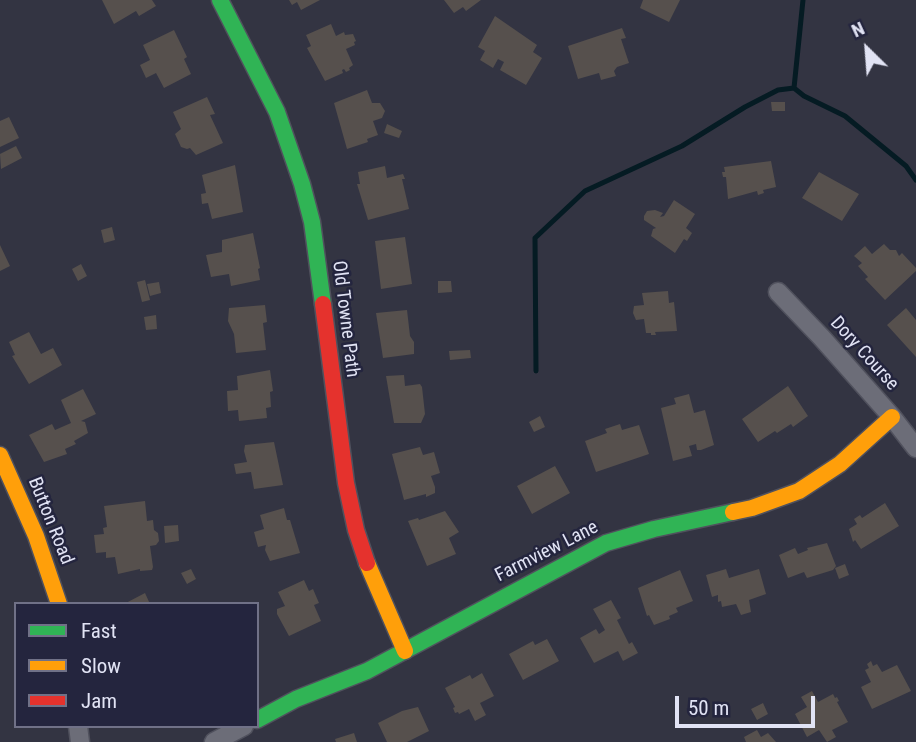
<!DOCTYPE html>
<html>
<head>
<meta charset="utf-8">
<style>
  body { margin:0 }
  #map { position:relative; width:916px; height:742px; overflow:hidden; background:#333442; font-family:"Roboto Condensed",sans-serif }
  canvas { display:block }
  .legend { position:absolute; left:14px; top:602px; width:245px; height:126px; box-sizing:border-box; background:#24253e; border:2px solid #707187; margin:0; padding:9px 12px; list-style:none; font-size:21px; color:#e1e3f4 }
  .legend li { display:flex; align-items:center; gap:14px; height:35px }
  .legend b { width:35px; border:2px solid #707187 }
  .north { position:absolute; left:832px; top:14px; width:70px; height:70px; -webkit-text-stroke:5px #24253e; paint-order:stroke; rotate:335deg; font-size:19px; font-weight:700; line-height:28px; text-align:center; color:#e1e3f4 }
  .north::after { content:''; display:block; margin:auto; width:24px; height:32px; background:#e1e3f4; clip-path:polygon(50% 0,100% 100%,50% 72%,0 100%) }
  .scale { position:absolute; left:675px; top:696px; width:140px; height:32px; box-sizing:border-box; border:4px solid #e1e3f4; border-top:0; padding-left:9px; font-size:21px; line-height:24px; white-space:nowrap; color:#e1e3f4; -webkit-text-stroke:5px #24253e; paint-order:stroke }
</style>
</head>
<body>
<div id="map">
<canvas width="916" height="742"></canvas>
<ul class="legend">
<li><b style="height:9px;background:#30b455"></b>Fast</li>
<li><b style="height:9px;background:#ff9f0a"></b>Slow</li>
<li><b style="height:9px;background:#e5322d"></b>Jam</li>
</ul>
<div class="north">N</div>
<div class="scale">50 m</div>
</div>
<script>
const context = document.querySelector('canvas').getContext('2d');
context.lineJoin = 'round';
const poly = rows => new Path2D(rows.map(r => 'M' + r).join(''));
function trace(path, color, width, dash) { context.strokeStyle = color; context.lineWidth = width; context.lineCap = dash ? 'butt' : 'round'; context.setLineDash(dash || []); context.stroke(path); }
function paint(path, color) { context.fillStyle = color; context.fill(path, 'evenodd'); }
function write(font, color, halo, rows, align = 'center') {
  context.font = font + ' "Roboto Condensed",sans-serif'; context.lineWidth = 5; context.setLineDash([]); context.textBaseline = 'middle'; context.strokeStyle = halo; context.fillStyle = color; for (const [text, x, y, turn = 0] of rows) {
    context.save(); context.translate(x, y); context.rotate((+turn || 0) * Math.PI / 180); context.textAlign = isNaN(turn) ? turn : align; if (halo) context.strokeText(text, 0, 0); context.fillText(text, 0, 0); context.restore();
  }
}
trace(poly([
  [794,88,803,0],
  [536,371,535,238,585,191,682,146,745,107,778,90,794,88,804,96,845,116,906,166,916,180]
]), '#051b23', 5);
paint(poly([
  [102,0,152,0,156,6,139,16,136,11,114,24],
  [289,0,320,0,301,10,297,2,292,5],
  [444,0,481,0,466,11,463,7,454,13],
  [643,0,680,0,669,22,640,8],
  [495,16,537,45,533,52,542,58,526,85,500,70,504,62,498,59,493,68,480,60,485,51,478,47],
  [331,24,336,36,344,32,345,35,353,34,356,41,354,42,355,45,346,49,353,65,349,68,350,70,346,72,344,69,342,70,343,73,325,81,307,48,311,46,306,35],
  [622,28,626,38,621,39,629,63,617,67,614,71,616,76,601,80,599,73,578,79,568,46],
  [174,30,187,57,184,59,191,74,164,88,156,73,146,78,140,65,150,60,143,45],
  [367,90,372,103,380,103,385,111,382,118,373,121,378,135,367,139,368,142,347,149,334,103],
  [207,97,215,114,210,115,223,143,196,155,190,148,187,149,181,147,175,134,181,129,173,112],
  [771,102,785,102,785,111,772,111],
  [9,117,19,138,0,147,0,121],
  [387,124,402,131,399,138,384,133],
  [16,146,22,158,1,169,0,154],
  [771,161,776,187,763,190,764,193,758,195,757,191,728,199,726,177,723,177,722,172,725,172,724,167],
  [235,165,243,212,212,219,208,203,202,204,201,194,206,193,202,175],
  [385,166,387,178,403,174,405,179,402,179,409,209,368,220,357,184,360,184,358,172],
  [819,172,859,194,842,221,802,198],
  [674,200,695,214,686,228,692,233,687,241,684,239,675,253,651,236,653,229,656,228,644,220,644,216,647,211,655,210,663,213,660,217,664,216],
  [112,227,115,240,104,243,101,230],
  [253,233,260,268,258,269,260,280,231,286,229,274,211,277,206,255,222,252,222,240],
  [405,237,412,284,381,289,375,241],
  [884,244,890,250,896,250,899,256,902,253,916,268,916,271,885,300,865,279,868,277,858,266,862,263,854,256,865,246,872,254],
  [0,245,10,266,0,271],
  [81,264,87,276,78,281,72,269],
  [145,280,150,300,142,302,137,282],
  [438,281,451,281,452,292,438,293],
  [159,282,161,293,150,296,147,284],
  [668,291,669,303,674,302,677,331,655,332,656,335,651,335,651,333,646,333,644,319,636,320,633,313,634,306,644,305,642,293],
  [265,305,267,322,263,323,266,350,236,353,234,334,228,321,229,308],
  [906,308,916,320,916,357,887,325],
  [407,310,410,336,414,342,414,354,383,358,376,313],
  [156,315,157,329,146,330,144,317],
  [29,332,41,354,53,348,62,365,29,384,12,356,15,355,9,342],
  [470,350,471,358,450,360,449,351],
  [270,370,273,391,270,392,271,407,266,408,267,418,239,421,238,410,228,411,227,391,238,390,237,376],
  [404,375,405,386,420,384,422,387,425,414,421,423,394,423,386,376],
  [788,386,808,416,793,427,791,424,777,433,775,431,758,442,742,419],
  [83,389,96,414,81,421,85,422,88,433,74,441,76,444,65,449,67,454,44,462,29,435,52,424,55,430,71,423,61,400],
  [689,394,694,413,705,410,714,445,701,450,697,450,696,444,689,446,692,456,673,461,661,408,676,404,674,398],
  [540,416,545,427,534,432,529,422],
  [620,424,622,430,639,425,649,454,596,472,585,441,607,433,605,429],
  [274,442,283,485,254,489,251,472,236,474,234,464,247,462,244,451,245,445],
  [420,447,423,455,434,452,440,473,431,476,435,487,435,493,426,497,426,494,404,500,392,454],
  [555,466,570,493,532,514,517,486],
  [145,501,147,521,153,520,154,530,158,533,159,541,156,545,150,546,153,567,152,570,140,571,140,569,118,574,115,557,106,558,106,552,96,553,94,535,104,534,103,528,107,527,104,506],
  [885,503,899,526,861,549,855,540,853,542,849,529,857,524,854,519,860,515,862,518],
  [284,508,287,520,290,520,300,553,270,561,265,550,266,545,258,547,254,532,264,529,260,515],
  [445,511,459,532,449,538,456,554,427,566,408,521,418,518,419,520],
  [178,525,179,541,165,543,164,526],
  [827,543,836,566,833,570,807,578,804,572,788,578,779,555,795,548,798,554,808,550,807,548],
  [845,564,849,575,839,579,835,568],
  [191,569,196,579,187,584,181,573],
  [726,569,729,578,759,569,766,594,749,600,751,612,741,615,736,604,722,607,721,601,718,602,718,595,712,597,706,575],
  [680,570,693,601,676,608,678,612,669,616,670,619,654,625,649,615,647,616,638,588],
  [304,580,309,591,313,589,319,603,314,605,321,621,289,636,277,614,277,609,285,606,278,592],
  [145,593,150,604,124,604],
  [611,600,621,618,617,620,629,644,632,642,638,653,623,661,618,651,594,663,580,638,596,629,599,634,605,630,593,609],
  [547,639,559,661,523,680,509,654,533,641,535,645],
  [871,661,873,666,877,664,882,672,897,665,911,691,872,709,861,687,871,682,865,670,869,668,867,664],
  [482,673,494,696,480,703,486,715,475,721,469,709,459,714,458,712,455,713,453,708,455,707,445,688,470,675,472,679],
  [812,691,818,702,833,694,835,698,837,697,839,701,837,702,848,722,832,730,836,737,827,742,819,730,807,737,795,714,807,707,801,697],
  [763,703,768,714,757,720,751,709],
  [418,707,429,731,407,742,387,742,378,723,402,711],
  [757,730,761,737,768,733,776,742,746,742,744,737],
  [354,733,357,742,336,742,335,739]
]), '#56504d');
const street = poly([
  [778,292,822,338,892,417,916,448],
  [78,726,80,742],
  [214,742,244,726]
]);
const fast = poly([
  [220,0,277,112,302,184,312,222,323,304],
  [257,720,296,699,367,671,606,543,654,529,733,512]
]);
const slow = poly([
  [0,455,36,536,59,604],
  [733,512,752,508,799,491,840,464,892,417],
  [367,563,405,651]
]);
const jam = poly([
  [323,304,346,483,356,530,367,563]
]);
trace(street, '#50515d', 21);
trace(fast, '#50515d', 19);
trace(slow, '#50515d', 19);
trace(jam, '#50515d', 19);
trace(street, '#6c6d78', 18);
trace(fast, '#30b455', 16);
trace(slow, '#ff9f0a', 16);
trace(jam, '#e5322d', 16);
write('19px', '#e1e3f4', '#24253e', [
  ["Old Towne Path",345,319,83],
  ["Dory Course",864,354,48],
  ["Button Road",50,521,68],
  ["Farmview Lane",547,552,-27]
]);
</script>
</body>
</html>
